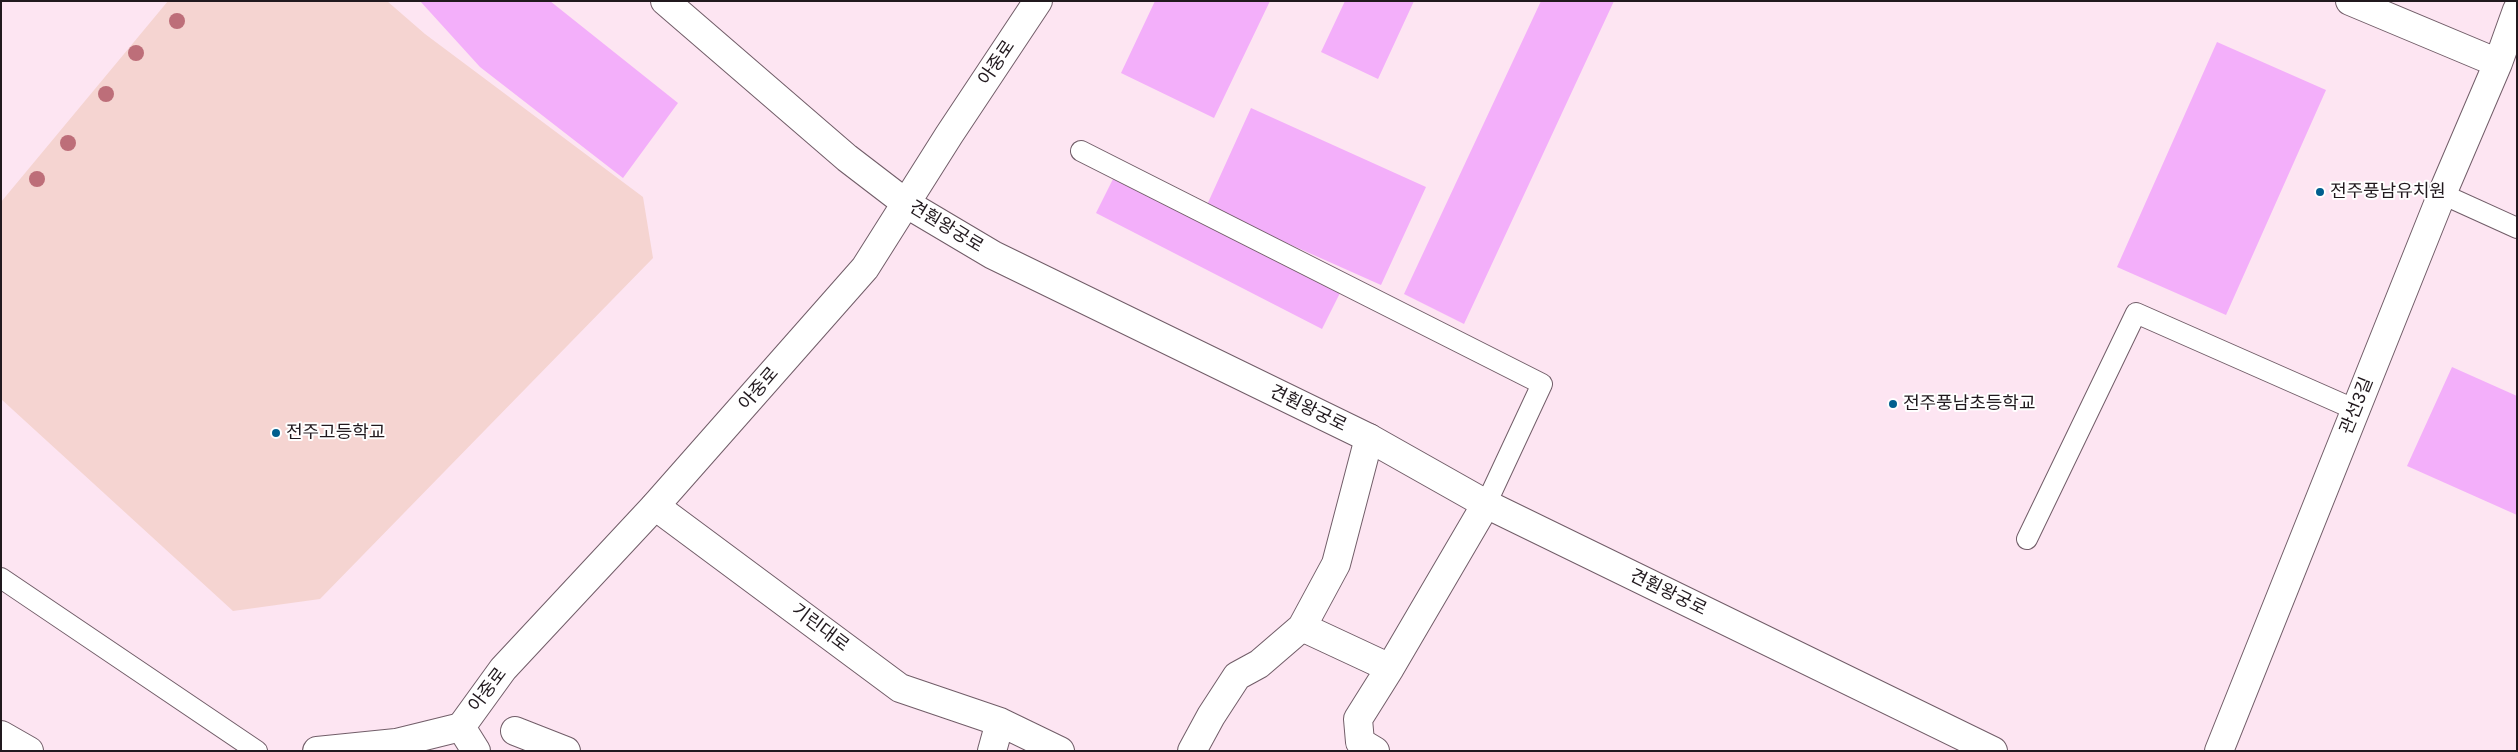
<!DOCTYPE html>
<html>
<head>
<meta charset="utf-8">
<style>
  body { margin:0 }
  #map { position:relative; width:2518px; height:752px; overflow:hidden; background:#fde5f2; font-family:Helvetica,sans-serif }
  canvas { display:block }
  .frame { position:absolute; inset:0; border:2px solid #21191e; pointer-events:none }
</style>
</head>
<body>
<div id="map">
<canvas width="2518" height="752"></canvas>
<div class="frame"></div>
</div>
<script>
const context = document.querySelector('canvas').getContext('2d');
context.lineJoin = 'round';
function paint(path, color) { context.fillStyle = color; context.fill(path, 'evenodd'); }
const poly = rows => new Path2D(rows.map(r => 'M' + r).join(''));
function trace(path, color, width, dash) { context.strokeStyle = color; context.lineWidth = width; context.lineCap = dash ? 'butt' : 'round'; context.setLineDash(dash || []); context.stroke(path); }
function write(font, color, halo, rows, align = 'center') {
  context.font = font + ' Helvetica,"Noto Sans KR",sans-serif'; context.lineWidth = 4; context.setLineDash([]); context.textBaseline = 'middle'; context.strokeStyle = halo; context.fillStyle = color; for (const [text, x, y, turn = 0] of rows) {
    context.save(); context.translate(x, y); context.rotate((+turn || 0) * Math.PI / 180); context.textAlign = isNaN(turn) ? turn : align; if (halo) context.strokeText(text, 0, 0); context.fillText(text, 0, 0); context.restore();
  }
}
paint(poly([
  [168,1,387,1,425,34,643,197,653,258,320,599,233,611,1,399,1,202]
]), '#f5d4d1');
paint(poly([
  [420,1,550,1,678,103,623,178,480,67],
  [1155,1,1270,1,1214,118,1121,73],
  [1345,1,1414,1,1378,79,1321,52],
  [1541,1,1614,1,1464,324,1404,294],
  [2217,42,2326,90,2226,315,2117,267],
  [1251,108,1426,187,1381,285,1206,207],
  [1114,177,1340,293,1322,329,1096,213],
  [2452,367,2517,396,2517,515,2407,466]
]), '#f3affa');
const service = poly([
  [1081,151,1542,384,1486,504],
  [2442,194,2517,228],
  [2027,539,2136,313,2356,410],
  [1,578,257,751]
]);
const minor = poly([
  [2350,1,2498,63],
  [655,506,900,688,1000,722,1060,751],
  [1302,627,1390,668,1486,504],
  [515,731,566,751],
  [1,735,29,751],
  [317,751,396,743,461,727],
  [992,751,1000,722],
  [1192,751,1211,716,1237,676,1259,664,1302,627,1336,564,1369,438],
  [1375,751,1360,742,1358,719,1390,668],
  [2219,751,2442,194,2498,63,2517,10]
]);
const tertiary = poly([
  [665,1,847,158,907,204,993,255,1369,438,1486,504,1993,751],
  [476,751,461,727,503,669,655,506,865,268,949,135,1038,1]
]);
trace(service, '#715d68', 22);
trace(minor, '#715d68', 30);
trace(tertiary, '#715d68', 30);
trace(service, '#fff', 20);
trace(minor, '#fff', 28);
trace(tertiary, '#fff', 28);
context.fillStyle = '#bd6e79';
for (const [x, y] of [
  [177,21],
  [136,53],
  [106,94],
  [68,143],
  [37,179]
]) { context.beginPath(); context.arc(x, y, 8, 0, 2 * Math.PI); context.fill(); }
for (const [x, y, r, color] of [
  [2320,192,5,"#005f8f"],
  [1893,404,5,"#005f8f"],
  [276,433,5,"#005f8f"]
]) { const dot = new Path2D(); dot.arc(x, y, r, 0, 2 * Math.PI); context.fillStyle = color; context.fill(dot); trace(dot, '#fff', 2); }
write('18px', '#21191e', '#fff', [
  ["아중로",997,63,-56],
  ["견훤왕궁로",946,227,31],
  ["아중로",759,389,-49],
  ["관선3길",2357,406,-68],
  ["견훤왕궁로",1308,409,26],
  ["견훤왕궁로",1668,593,26],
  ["기린대로",820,628,37],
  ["아중로",488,690,-53]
]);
write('18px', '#21191e', '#fff', [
  ["전주풍남유치원",2330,192],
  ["전주풍남초등학교",1903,404],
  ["전주고등학교",286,433]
], 'left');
</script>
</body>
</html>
